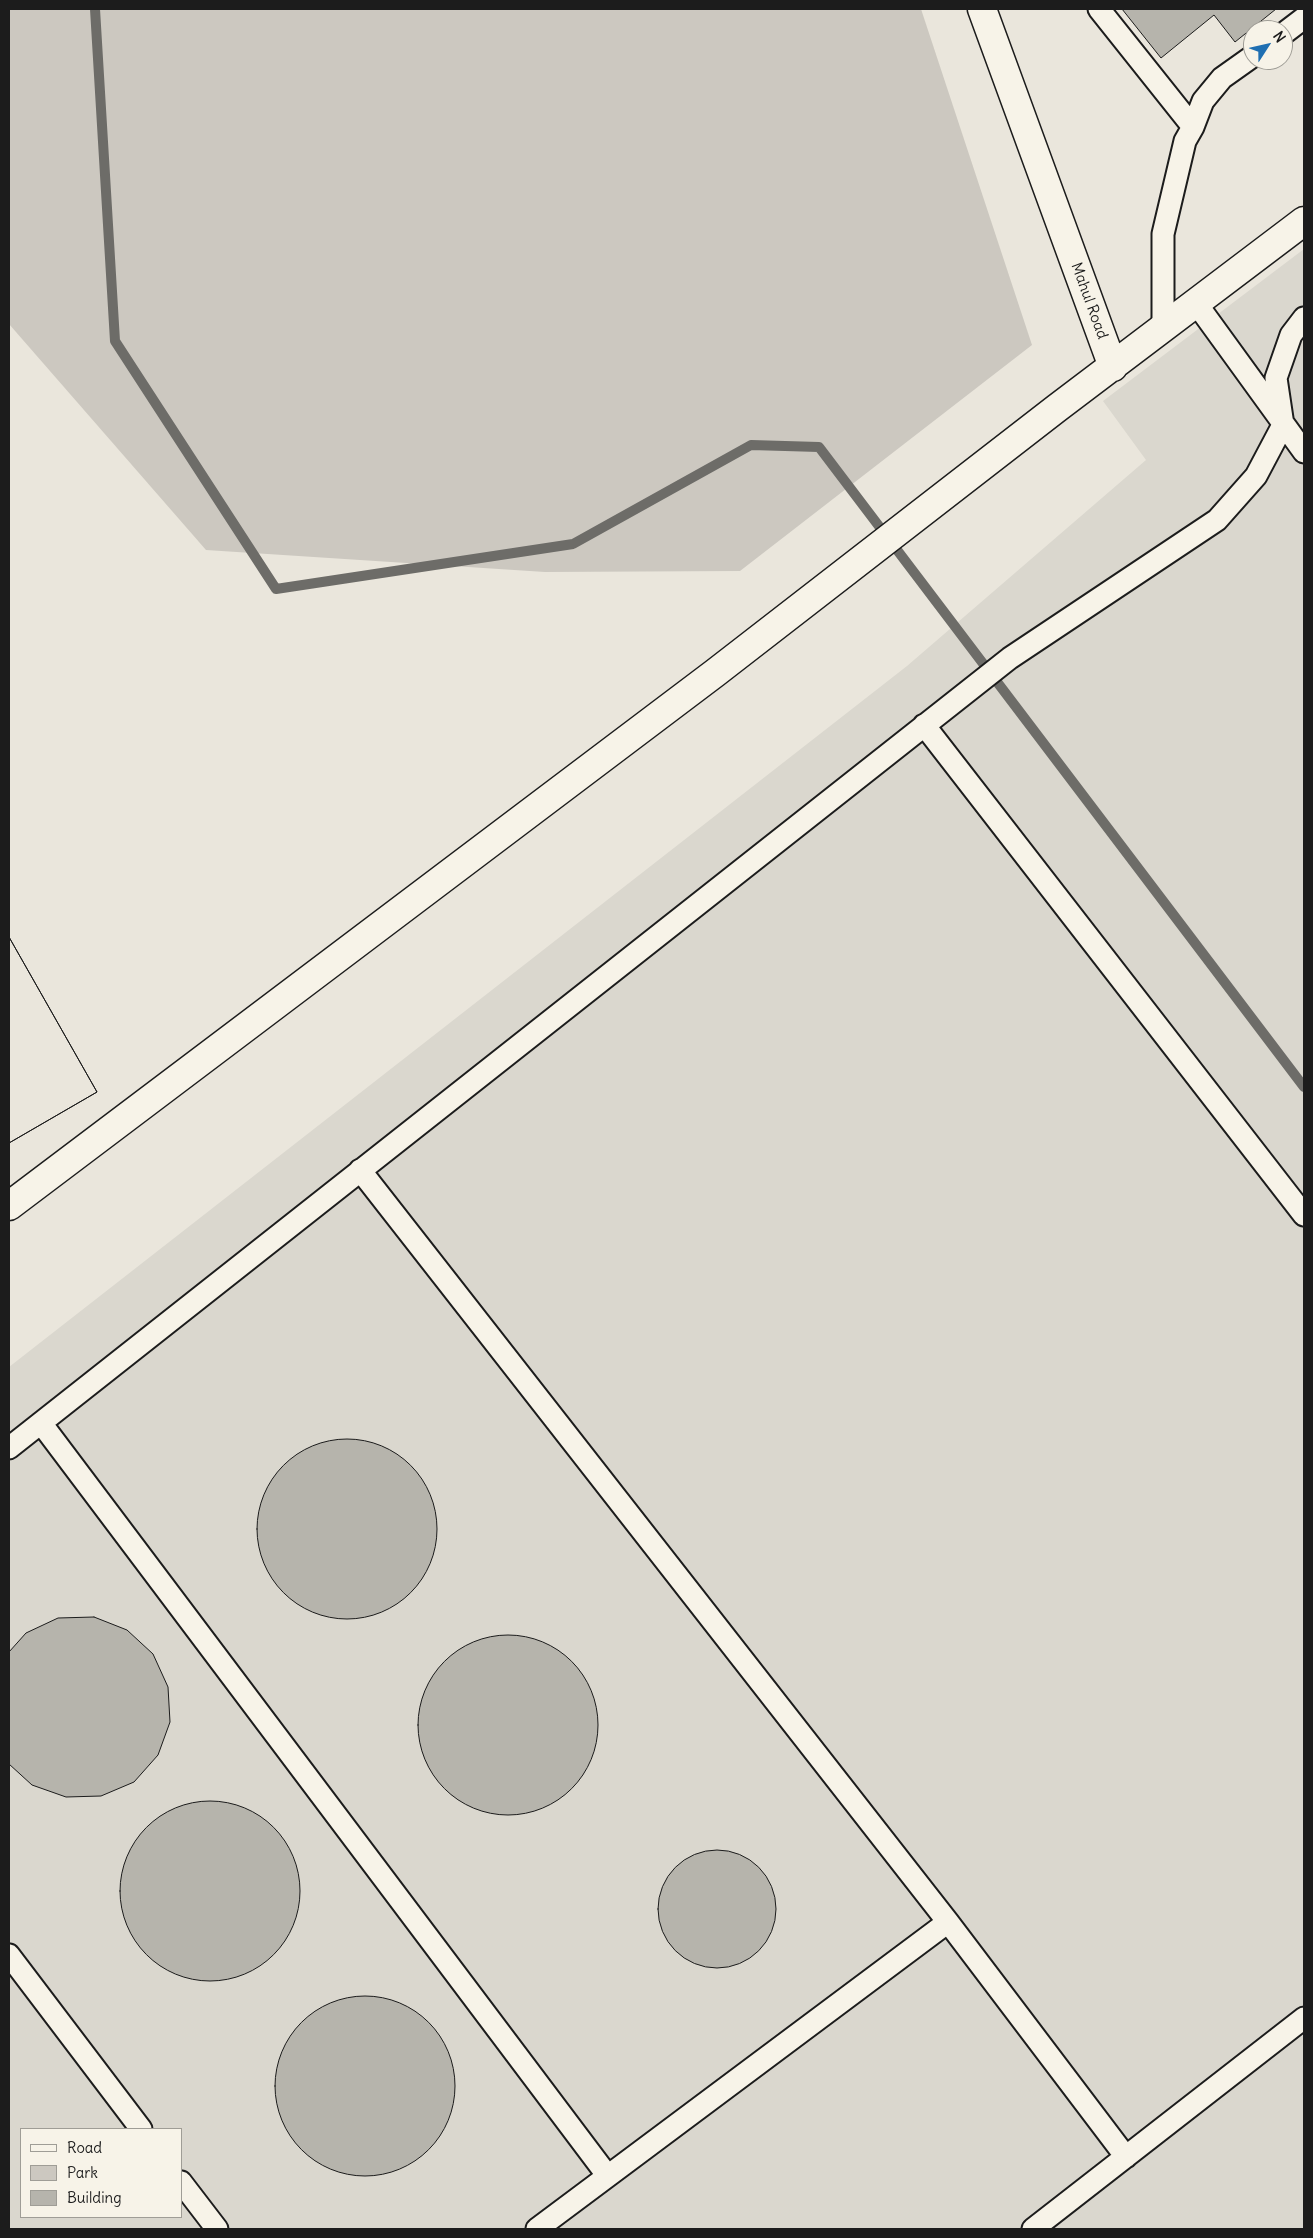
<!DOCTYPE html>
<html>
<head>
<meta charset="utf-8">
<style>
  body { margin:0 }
  #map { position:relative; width:1313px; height:2238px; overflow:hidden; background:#eae6dc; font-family:Delius,sans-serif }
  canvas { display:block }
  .frame { position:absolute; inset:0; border:10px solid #1c1c1c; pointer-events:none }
  .legend { position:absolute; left:20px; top:2128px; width:162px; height:90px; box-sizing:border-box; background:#f7f3e8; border:1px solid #9f9d96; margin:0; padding:6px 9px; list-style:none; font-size:15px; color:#1c1c1c }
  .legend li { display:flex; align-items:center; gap:10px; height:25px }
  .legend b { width:25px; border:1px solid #9f9d96 }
  .north { position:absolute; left:1243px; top:20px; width:50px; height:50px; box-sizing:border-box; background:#f7f3e8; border:1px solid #9f9d96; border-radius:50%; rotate:55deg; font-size:14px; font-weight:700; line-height:20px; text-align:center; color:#1c1c1c }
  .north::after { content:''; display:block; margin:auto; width:18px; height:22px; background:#1f6fb2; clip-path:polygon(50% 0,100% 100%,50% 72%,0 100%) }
</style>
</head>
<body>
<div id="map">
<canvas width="1313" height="2238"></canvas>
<div class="frame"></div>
<ul class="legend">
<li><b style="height:6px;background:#f7f3e8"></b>Road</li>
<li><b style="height:14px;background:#ccc8c0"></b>Park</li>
<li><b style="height:14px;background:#b6b4ac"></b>Building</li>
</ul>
<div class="north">N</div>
</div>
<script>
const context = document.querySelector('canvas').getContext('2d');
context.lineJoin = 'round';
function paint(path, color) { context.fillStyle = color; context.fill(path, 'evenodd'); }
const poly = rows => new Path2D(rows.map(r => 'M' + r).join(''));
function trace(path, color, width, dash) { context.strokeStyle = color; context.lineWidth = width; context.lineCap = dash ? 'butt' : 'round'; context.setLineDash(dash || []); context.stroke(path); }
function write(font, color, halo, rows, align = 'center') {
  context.font = font + ' Delius,sans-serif'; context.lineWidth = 4.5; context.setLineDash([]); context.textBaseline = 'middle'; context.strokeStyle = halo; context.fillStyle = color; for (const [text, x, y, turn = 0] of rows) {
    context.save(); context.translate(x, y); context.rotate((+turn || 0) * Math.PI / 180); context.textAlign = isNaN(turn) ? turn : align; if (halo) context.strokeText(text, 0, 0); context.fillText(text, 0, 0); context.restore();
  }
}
paint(poly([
  [1304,249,1304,2229,9,2229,9,1367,907,666,1146,460,1103,401],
  [21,2129,181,2129,181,2217,21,2217]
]), '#dad7ce');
paint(poly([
  [9,9,921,9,1032,345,740,571,545,572,206,550,9,324]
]), '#ccc8c0');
trace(poly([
  [95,9,115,341,276,589,573,544,751,445,819,447,1304,1087]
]), '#6d6c68', 10);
const building = poly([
  [1122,9,1276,9,1235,42,1214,15,1161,58,1122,9],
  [9,937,97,1092,9,1143,9,937],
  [9,937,97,1092,9,1143,9,937],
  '257 1529a90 90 0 1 1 180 0a90 90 0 1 1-180 0Z',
  [94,1617,127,1630,153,1654,168,1687,170,1722,158,1755,134,1782,101,1796,66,1797,32,1785,9,1764,9,1652,26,1633,58,1618,94,1617],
  '418 1725a90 90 0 1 1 180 0a90 90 0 1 1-180 0Z',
  '120 1891a90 90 0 1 1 180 0a90 90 0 1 1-180 0Z',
  '658 1909a59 59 0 1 1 118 0a59 59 0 1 1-118 0Z',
  '275 2086a90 90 0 1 1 180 0a90 90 0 1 1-180 0Z'
]);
paint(building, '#b6b4ac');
trace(building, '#1c1c1c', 1);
const service = poly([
  [1099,9,1193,127],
  [1283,34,1304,18],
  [1196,303,1304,452],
  [1163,328,1163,234,1185,141,1193,127,1203,101,1222,78,1253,56],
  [924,725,1304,1215],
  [360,1170,948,1922,1126,2157],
  [41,1423,607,2175],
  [9,1448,1010,658,1217,520,1256,476,1283,425,1276,378,1291,335,1304,318],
  [9,1955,141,2129],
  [181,2182,217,2229],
  [537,2229,948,1922],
  [1033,2229,1304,2018]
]);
const tertiary = poly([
  [982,9,1113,367],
  [9,1206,715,673,1057,408,1304,221]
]);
trace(service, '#1c1c1c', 25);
trace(tertiary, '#1c1c1c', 31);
trace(service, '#f7f3e8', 21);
trace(tertiary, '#f7f3e8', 28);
write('15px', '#1c1c1c', '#f7f3e8', [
  ["Mahul Road",1089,301,70]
]);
</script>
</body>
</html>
